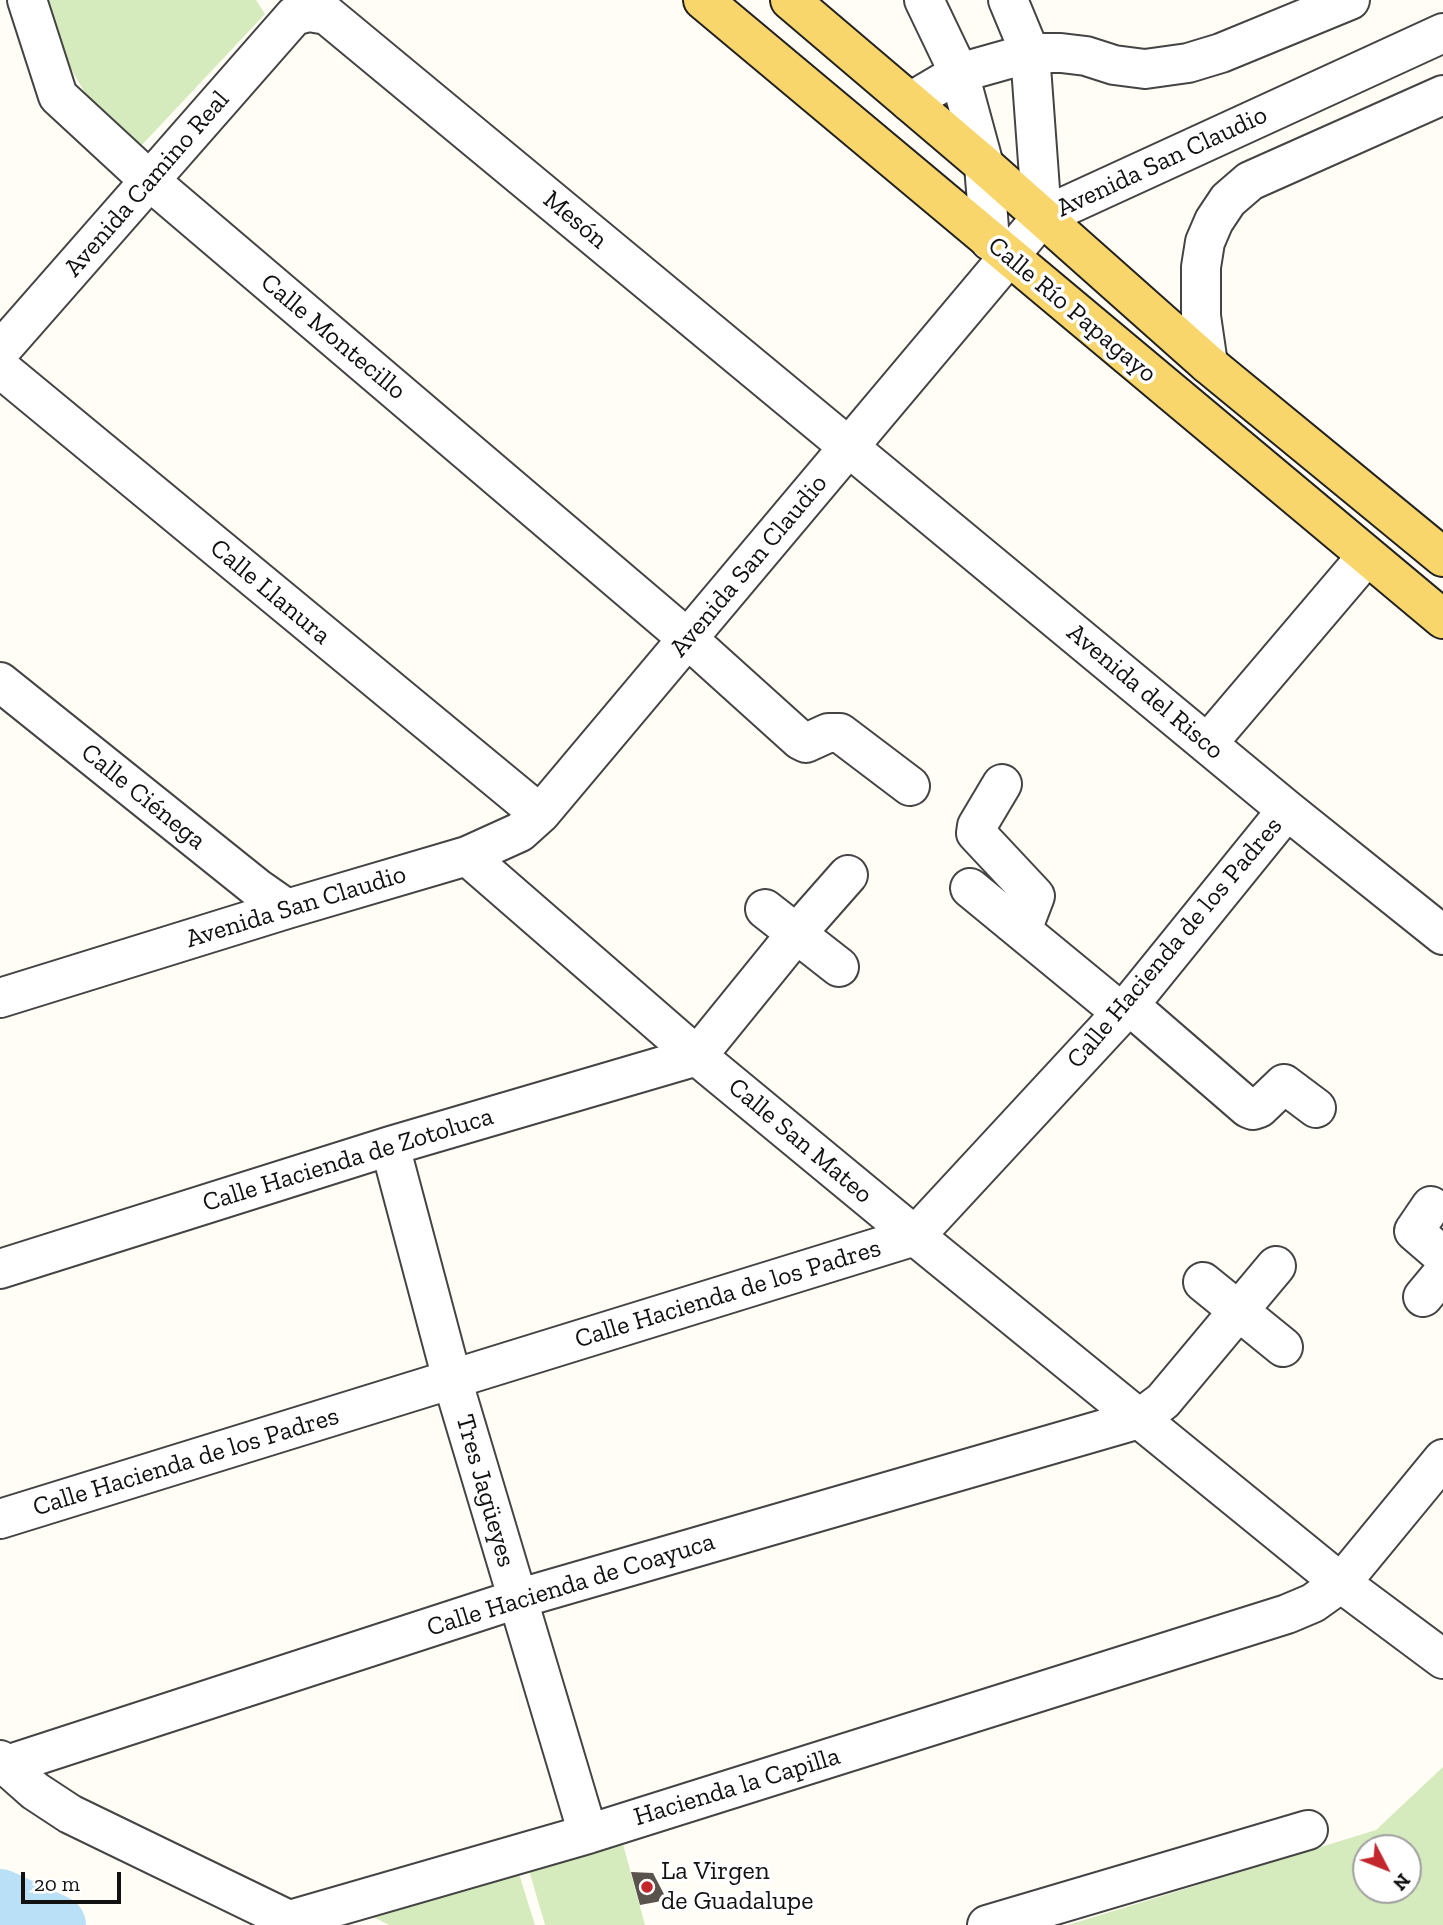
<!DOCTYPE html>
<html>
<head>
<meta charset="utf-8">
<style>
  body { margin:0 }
  #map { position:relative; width:1443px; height:1925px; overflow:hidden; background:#fffdf5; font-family:"Zilla Slab",serif }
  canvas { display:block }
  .north { position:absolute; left:1352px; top:1834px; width:70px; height:70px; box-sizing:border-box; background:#fff; border:2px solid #a0a0a0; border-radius:50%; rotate:132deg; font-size:19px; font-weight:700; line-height:28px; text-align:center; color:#111 }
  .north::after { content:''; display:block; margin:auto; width:24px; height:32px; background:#c4262e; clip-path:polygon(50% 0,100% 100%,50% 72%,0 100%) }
  .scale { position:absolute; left:21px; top:1872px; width:100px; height:32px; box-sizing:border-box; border:4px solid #111; border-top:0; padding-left:9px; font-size:21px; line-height:24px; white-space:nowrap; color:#111; -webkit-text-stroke:5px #fff; paint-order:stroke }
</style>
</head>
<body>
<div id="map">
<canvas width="1443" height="1925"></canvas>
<div class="north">N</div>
<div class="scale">20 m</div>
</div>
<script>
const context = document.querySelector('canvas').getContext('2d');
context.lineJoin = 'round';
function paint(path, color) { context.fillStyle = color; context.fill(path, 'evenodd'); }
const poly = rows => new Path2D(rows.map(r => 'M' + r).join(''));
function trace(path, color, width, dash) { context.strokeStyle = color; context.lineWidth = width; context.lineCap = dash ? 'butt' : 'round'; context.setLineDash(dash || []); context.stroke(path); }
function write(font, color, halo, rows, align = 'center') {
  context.font = font + ' "Zilla Slab",serif'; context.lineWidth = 7; context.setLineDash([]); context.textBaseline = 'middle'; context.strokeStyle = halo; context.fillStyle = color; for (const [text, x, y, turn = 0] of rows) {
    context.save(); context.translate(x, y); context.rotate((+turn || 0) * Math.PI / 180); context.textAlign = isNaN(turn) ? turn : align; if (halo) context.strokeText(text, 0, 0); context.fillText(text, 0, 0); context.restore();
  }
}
paint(poly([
  [48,0,256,0,265,14,140,147,88,98,64,57],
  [1443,1767,1443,1925,1068,1925,1376,1830],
  [1366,1848,1408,1848,1408,1890,1366,1890],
  [620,1833,645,1925,545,1925,526,1860],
  [515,1861,535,1925,389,1925,364,1912]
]), '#d5ebbd');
trace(poly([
  [0,1899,56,1925]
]), '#b9e0f7', 60);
paint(poly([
  [631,1872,653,1873,667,1900,640,1905]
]), '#5a524d');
const minor = poly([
  [27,0,58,96,150,181,688,639,800,740,806,743,828,733,840,733,910,786],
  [924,0,959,73,984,165,990,241],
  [1008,0,1030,53,1042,217],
  [910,102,959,73,1030,53,1061,53,1086,56,1114,65,1145,69,1188,63,1221,53,1350,0],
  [0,351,294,16,309,12,327,15,1287,810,1443,935],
  [1208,364,1201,316,1201,267,1205,242,1214,221,1228,200,1250,181,1443,95],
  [0,368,540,814],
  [0,682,257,888,287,909],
  [1207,744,1366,557],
  [1002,784,977,826,976,833,1035,896,1022,930],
  [467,856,697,1056,915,1236,1341,1583,1443,1659],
  [970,888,1122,1013],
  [765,909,839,967],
  [0,998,287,909,467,856,520,832,540,814,1042,217,1443,33],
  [1129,1005,1248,1108,1253,1110,1259,1108,1284,1084,1316,1108],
  [390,1146,452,1379,588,1834],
  [1431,1206,1414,1231,1443,1256],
  [0,1269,390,1146,697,1056,796,934,848,875],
  [1203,1282,1283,1347],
  [1423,1297,1443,1273],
  [0,1519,915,1236,1129,1005,1287,810],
  [0,1760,35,1791,70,1814,299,1925],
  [7,1765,517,1599,1139,1419,1163,1401,1276,1266],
  [290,1920,588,1834,1287,1614,1313,1603,1341,1583,1443,1459],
  [987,1925,1308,1830]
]);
const major = poly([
  [703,0,1443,619],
  [790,0,984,165,1208,364,1443,557]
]);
trace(minor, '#444', 42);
trace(major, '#222', 42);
trace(minor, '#fff', 38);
trace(major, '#f9d66b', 38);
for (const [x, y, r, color] of [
  [647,1887,7,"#c4262e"]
]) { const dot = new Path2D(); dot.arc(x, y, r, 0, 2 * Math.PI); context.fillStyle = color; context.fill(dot); trace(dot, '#fff', 2.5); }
write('26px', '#111', '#fff', [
  ["Avenida San Claudio",1162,162,-25],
  ["Avenida Camino Real",147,184,-49],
  ["Mesón",575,220,40],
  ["Calle Río Papagayo",1072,310,40],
  ["Calle Montecillo",333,337,40],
  ["Avenida San Claudio",749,566,-50],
  ["Calle Llanura",270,592,40],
  ["Avenida del Risco",1145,692,40],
  ["Calle Ciénega",143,797,39],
  ["Avenida San Claudio",296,907,-17],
  ["Calle Hacienda de los Padres",1175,943,-50],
  ["Calle San Mateo",800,1141,40],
  ["Calle Hacienda de Zotoluca",348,1160,-17],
  ["Calle Hacienda de los Padres",728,1294,-17],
  ["Calle Hacienda de los Padres",186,1462,-17],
  ["Tres Jagüeyes",485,1491,74],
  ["Calle Hacienda de Coayuca",571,1585,-17],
  ["Hacienda la Capilla",737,1787,-17]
]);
write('26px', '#111', '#fff', [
  ["La Virgen",661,1872],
  ["de Guadalupe",661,1902]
], 'left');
</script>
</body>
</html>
